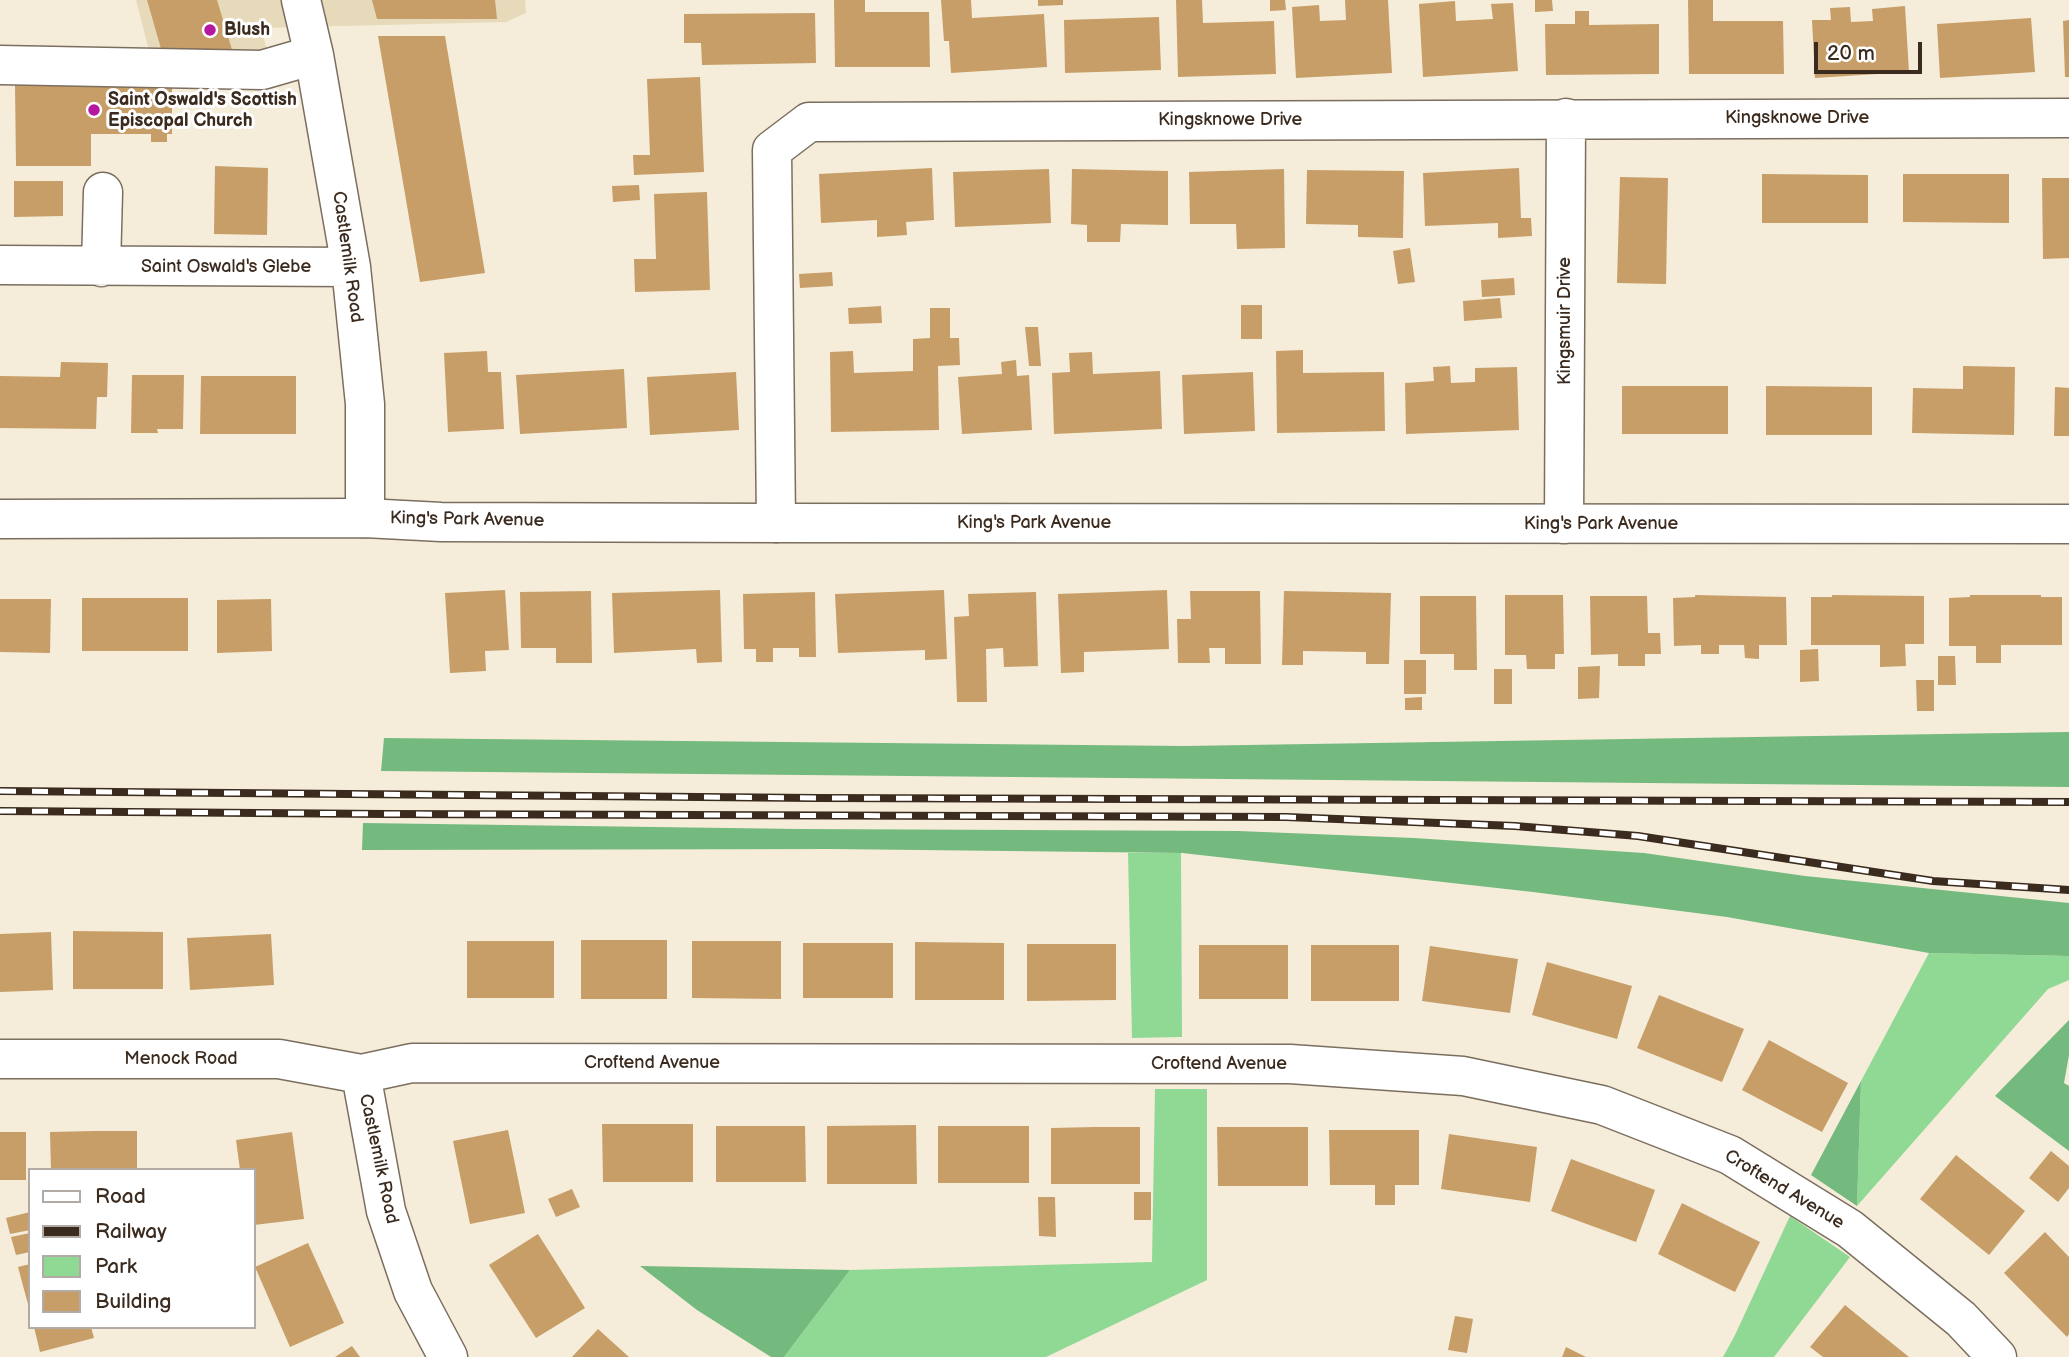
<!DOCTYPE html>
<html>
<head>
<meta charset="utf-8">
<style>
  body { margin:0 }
  #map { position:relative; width:2069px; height:1357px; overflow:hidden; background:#f5edd9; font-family:"Balsamiq Sans",sans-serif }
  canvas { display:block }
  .legend { position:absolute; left:28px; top:1168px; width:228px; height:161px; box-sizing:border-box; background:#fff; border:2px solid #b1aaa5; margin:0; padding:9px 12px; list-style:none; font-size:21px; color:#3b2a1e }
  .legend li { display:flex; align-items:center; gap:14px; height:35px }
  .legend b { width:35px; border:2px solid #b1aaa5 }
  .scale { position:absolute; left:1814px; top:42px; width:108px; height:32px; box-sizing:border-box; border:4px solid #3b2a1e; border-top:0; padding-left:9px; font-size:21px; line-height:24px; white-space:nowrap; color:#3b2a1e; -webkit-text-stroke:5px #fff; paint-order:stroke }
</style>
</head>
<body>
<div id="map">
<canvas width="2069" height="1357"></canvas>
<ul class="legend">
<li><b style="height:9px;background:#fff"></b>Road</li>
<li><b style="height:9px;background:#3b2a1e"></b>Railway</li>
<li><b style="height:19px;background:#90d995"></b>Park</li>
<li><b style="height:19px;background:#c79e68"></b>Building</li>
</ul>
<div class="scale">20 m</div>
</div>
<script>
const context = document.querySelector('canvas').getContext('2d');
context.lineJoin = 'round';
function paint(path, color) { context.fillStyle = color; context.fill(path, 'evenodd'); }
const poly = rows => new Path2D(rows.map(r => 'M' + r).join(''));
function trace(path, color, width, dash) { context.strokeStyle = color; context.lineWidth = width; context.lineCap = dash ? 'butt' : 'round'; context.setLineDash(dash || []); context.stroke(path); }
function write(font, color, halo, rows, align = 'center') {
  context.font = font + ' "Balsamiq Sans",sans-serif'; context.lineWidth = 6; context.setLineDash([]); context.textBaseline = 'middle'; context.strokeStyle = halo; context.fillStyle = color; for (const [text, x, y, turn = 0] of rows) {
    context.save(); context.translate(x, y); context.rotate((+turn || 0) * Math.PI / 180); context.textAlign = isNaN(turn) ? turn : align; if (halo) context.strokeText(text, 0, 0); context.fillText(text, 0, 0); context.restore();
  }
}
paint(poly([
  [136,0,525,0,526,13,506,22,261,28,267,50,252,60,152,62]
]), '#e6daba');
paint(poly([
  [1128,853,1181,853,1182,1037,1132,1038],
  [1929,953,2069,956,2069,980,2048,989,1857,1206,1861,1081],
  [1155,1089,1207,1089,1207,1280,1046,1357,784,1357,850,1270,1152,1262],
  [1790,1216,1850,1257,1774,1357,1723,1357,1735,1335]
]), '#90d995');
paint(poly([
  [2069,732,2069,787,381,771,384,738,1184,746],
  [363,823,800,829,1238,831,1414,838,1644,853,1805,876,2069,903,2069,956,1929,953,1727,917,1533,892,1182,853,833,849,362,850],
  [2069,1020,2069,1055,2064,1083,2069,1086,2069,1151,1995,1096],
  [1861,1081,1857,1206,1811,1175],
  [640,1266,850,1270,784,1357,771,1357,697,1310]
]), '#74b97e');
paint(poly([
  [147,0,217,0,233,53,162,52],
  [372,0,495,0,497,19,377,19],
  [834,0,865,0,865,12,929,12,930,67,835,67],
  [941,0,971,0,972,18,1044,14,1047,67,951,73,949,41,944,41],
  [1038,0,1063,0,1063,5,1038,6],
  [1176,0,1202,0,1203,23,1274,21,1276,74,1178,77],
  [1270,0,1285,0,1286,10,1270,11],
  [1345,0,1388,0,1392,73,1296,78,1292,7,1319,5,1320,21,1346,20],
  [1535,0,1552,0,1553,11,1535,12],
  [1688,0,1713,0,1713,21,1783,21,1784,74,1689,74],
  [1455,1,1456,21,1493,19,1491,4,1513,3,1518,71,1423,77,1419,4],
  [1905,6,1909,72,1815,78,1812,20,1831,20,1830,8,1850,7,1851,22,1873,21,1872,9],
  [1575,11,1589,11,1589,25,1659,24,1659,74,1546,75,1545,24,1575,24],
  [815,13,816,63,702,65,701,43,684,43,684,14],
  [1159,17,1161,70,1065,73,1064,20],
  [2031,18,2035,72,1940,78,1937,24],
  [2069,20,2069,77,2065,77,2063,21],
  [378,36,445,36,485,273,420,282],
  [700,77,704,172,634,175,633,155,650,155,647,79],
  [172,84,172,134,167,134,167,142,151,142,151,134,91,134,91,166,16,166,15,85],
  [215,166,268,168,267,235,214,234],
  [932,168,934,220,906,222,907,235,877,237,877,220,821,223,819,174],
  [1519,168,1521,218,1531,218,1532,236,1498,238,1498,223,1425,226,1423,173],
  [1049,169,1051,223,955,227,953,172],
  [1072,169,1168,171,1168,225,1121,224,1120,242,1087,242,1087,225,1071,224],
  [1284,169,1285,248,1237,249,1236,224,1190,224,1189,172],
  [1307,170,1404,171,1403,238,1358,237,1358,225,1306,224],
  [1762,174,1868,175,1868,223,1762,223],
  [1903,174,2009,174,2009,223,1903,222],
  [1620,177,1668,178,1666,284,1617,283],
  [2042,178,2069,178,2069,258,2043,259],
  [14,181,63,181,63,216,14,217],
  [639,185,640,200,613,202,612,186],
  [707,192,710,290,635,292,634,259,656,259,654,194],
  [1410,248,1415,282,1398,284,1393,251],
  [832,272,833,286,800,288,799,274],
  [1514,278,1515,295,1482,297,1481,280],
  [1500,298,1502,318,1464,321,1463,301],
  [1241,305,1262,305,1262,339,1241,339],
  [881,306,882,323,849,324,848,308],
  [930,308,950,308,950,338,959,338,960,365,938,366,939,430,831,432,830,352,853,351,854,373,913,371,913,339,930,338],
  [1025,327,1038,327,1041,366,1029,366],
  [1303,350,1303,373,1384,372,1385,431,1277,433,1276,351],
  [487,351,488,372,501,372,504,429,448,432,444,353],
  [1092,352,1093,374,1160,371,1162,429,1054,434,1052,373,1070,372,1069,353],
  [1016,360,1017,376,1029,375,1032,430,962,434,958,377,1002,374,1001,362],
  [61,362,108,363,107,397,97,397,96,429,0,428,0,376,60,377],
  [1450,366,1451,383,1475,382,1475,368,1517,367,1519,430,1406,434,1405,383,1434,381,1433,367],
  [1963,366,2015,367,2014,435,1912,433,1913,388,1963,389],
  [624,369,627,428,520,434,516,375],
  [736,372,739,430,650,435,647,377],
  [1253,372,1255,431,1184,434,1182,375],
  [132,375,184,375,183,429,157,429,158,433,131,433],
  [201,376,296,376,296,434,200,434],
  [1622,386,1728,386,1728,434,1622,434],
  [1766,386,1872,387,1872,435,1766,435],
  [2055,387,2069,388,2069,436,2054,436],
  [505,590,509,650,485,651,486,671,450,673,445,593],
  [720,590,722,662,697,663,696,649,614,653,612,593],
  [944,590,947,659,925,660,925,650,838,653,835,594],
  [1167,590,1169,649,1084,652,1084,672,1061,673,1058,594],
  [591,591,592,663,556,663,556,648,521,648,520,592],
  [1190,591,1260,591,1261,664,1225,664,1225,648,1209,648,1210,663,1178,663,1177,619,1191,619],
  [1284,591,1391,593,1389,664,1366,664,1366,652,1303,651,1303,665,1282,665],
  [815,592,816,657,799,657,799,648,773,648,773,662,756,662,756,649,744,649,743,594],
  [1036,592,1038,666,1004,667,1003,648,986,649,987,702,957,702,954,617,969,616,968,594],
  [1505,595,1563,595,1564,654,1555,654,1555,669,1527,669,1526,655,1505,655],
  [1695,595,1786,597,1787,645,1759,645,1759,659,1745,658,1744,645,1719,645,1719,654,1701,654,1701,645,1674,646,1673,598,1695,597],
  [1832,595,1924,596,1924,644,1905,644,1906,666,1880,667,1880,645,1811,645,1811,597,1832,597],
  [1970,595,2041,595,2041,597,2062,597,2062,645,2001,645,2001,663,1976,663,1976,646,1949,646,1949,598,1970,597],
  [1420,596,1476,596,1477,670,1454,670,1454,654,1420,654],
  [1590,596,1647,596,1648,633,1660,633,1661,654,1645,654,1645,666,1618,666,1618,654,1591,655],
  [82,598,188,598,188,651,82,651],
  [0,599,51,599,50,653,0,652],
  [271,599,272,651,217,653,217,600],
  [1818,649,1819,681,1800,682,1800,650],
  [1938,656,1955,656,1956,685,1938,685],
  [1404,660,1426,660,1426,694,1404,694],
  [1600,666,1599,698,1578,699,1578,667],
  [1494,669,1512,669,1512,704,1494,704],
  [1916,680,1934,680,1934,711,1917,711],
  [1422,697,1422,710,1405,710,1405,698],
  [73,931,163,932,163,989,73,989],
  [51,932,53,990,0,992,0,934],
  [271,934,274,985,190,990,187,938],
  [581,940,667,940,667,999,581,999],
  [467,941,554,941,554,998,467,998],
  [692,941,781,941,781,999,692,998],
  [915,942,1004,943,1004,1000,915,1000],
  [803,943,893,943,893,998,803,998],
  [1027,944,1116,944,1116,1000,1027,1001],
  [1199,945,1288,945,1288,999,1199,999],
  [1311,945,1399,945,1399,1001,1311,1001],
  [1430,946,1518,959,1510,1013,1422,1001],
  [1547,962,1632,986,1617,1039,1532,1015],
  [1659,995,1744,1029,1722,1082,1637,1048],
  [1769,1040,1848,1083,1822,1132,1742,1090],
  [602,1124,693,1124,693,1182,603,1182],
  [916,1125,917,1184,827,1184,827,1126],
  [716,1126,805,1126,806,1182,716,1182],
  [938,1126,1029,1126,1029,1183,938,1183],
  [1095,1127,1140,1127,1140,1184,1051,1184,1051,1128],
  [1217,1127,1308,1127,1308,1186,1218,1186],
  [508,1130,525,1213,470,1224,453,1141],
  [1329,1130,1419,1130,1419,1185,1395,1185,1395,1205,1375,1205,1375,1185,1330,1185],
  [94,1131,137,1131,137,1170,51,1170,50,1132],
  [0,1132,26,1132,26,1180,0,1180],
  [292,1132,304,1219,254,1225,254,1170,240,1170,236,1140],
  [1449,1134,1537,1147,1530,1202,1441,1189],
  [2051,1151,2069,1166,2069,1188,2058,1202,2029,1178],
  [1956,1155,2025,1211,1989,1255,1920,1199],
  [1571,1159,1655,1190,1636,1242,1551,1211],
  [572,1189,580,1207,556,1217,548,1199],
  [1134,1192,1151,1192,1151,1220,1134,1220],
  [1038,1197,1055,1197,1056,1237,1039,1236],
  [1682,1203,1760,1242,1735,1292,1658,1254],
  [30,1212,30,1230,10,1234,6,1218],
  [2045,1232,2069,1257,2069,1334,2067,1337,2004,1273],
  [30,1233,30,1252,16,1255,11,1237],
  [538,1234,585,1308,536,1338,489,1265],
  [308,1243,344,1323,290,1347,255,1267],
  [30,1264,30,1308,29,1308,18,1267],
  [1845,1305,1878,1332,1909,1357,1823,1357,1810,1347],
  [1455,1316,1473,1319,1467,1353,1448,1350],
  [34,1327,91,1327,94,1338,40,1352],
  [598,1329,629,1357,572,1357],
  [352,1346,360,1357,335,1357],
  [1566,1347,1586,1357,1562,1357]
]), '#c79e68');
const minor = poly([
  [301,0,314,55,351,267,365,404,365,518],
  [0,65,262,70,314,55],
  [0,265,351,267],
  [101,267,103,192],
  [776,523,772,150,809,122,2069,118],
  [1564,524,1566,118],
  [0,1059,279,1059,361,1074,412,1063,1290,1064,1463,1076,1602,1105,1730,1155,1850,1229,1961,1319,1997,1357],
  [361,1074,386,1211,413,1291,448,1357]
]);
const major = poly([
  [0,519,365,518,441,522,776,523,2069,524]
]);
trace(minor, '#7c6e5f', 41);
trace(major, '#7c6e5f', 41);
trace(minor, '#fff', 38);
trace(major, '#fff', 38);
const rail = poly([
  [0,791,816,798,2069,802],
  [0,811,386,814,1286,817,1515,826,1638,836,1933,881,2069,890]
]);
trace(rail, '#3b2a1e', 8);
trace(rail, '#fff', 5, [16]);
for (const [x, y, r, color] of [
  [210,30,7,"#b5179e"],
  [94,110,7,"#b5179e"]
]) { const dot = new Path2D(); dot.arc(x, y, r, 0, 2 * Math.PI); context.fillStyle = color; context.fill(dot); trace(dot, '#fff', 2.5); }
write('bold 18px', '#3b2a1e', '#fff', [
  ["Blush",224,30],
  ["Saint Oswald's Scottish",108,100],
  ["Episcopal Church",108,121]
], 'left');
write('18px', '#3b2a1e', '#fff', [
  ["Kingsknowe Drive",1797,118],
  ["Kingsknowe Drive",1230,120],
  ["Castlemilk Road",347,257,82],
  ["Saint Oswald's Glebe",226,267],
  ["Kingsmuir Drive",1565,321,-90],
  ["King's Park Avenue",467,520,1],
  ["King's Park Avenue",1034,523],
  ["King's Park Avenue",1601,524],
  ["Menock Road",181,1059],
  ["Croftend Avenue",652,1063],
  ["Croftend Avenue",1219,1064],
  ["Castlemilk Road",378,1159,78],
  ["Croftend Avenue",1784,1190,31]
]);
</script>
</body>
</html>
